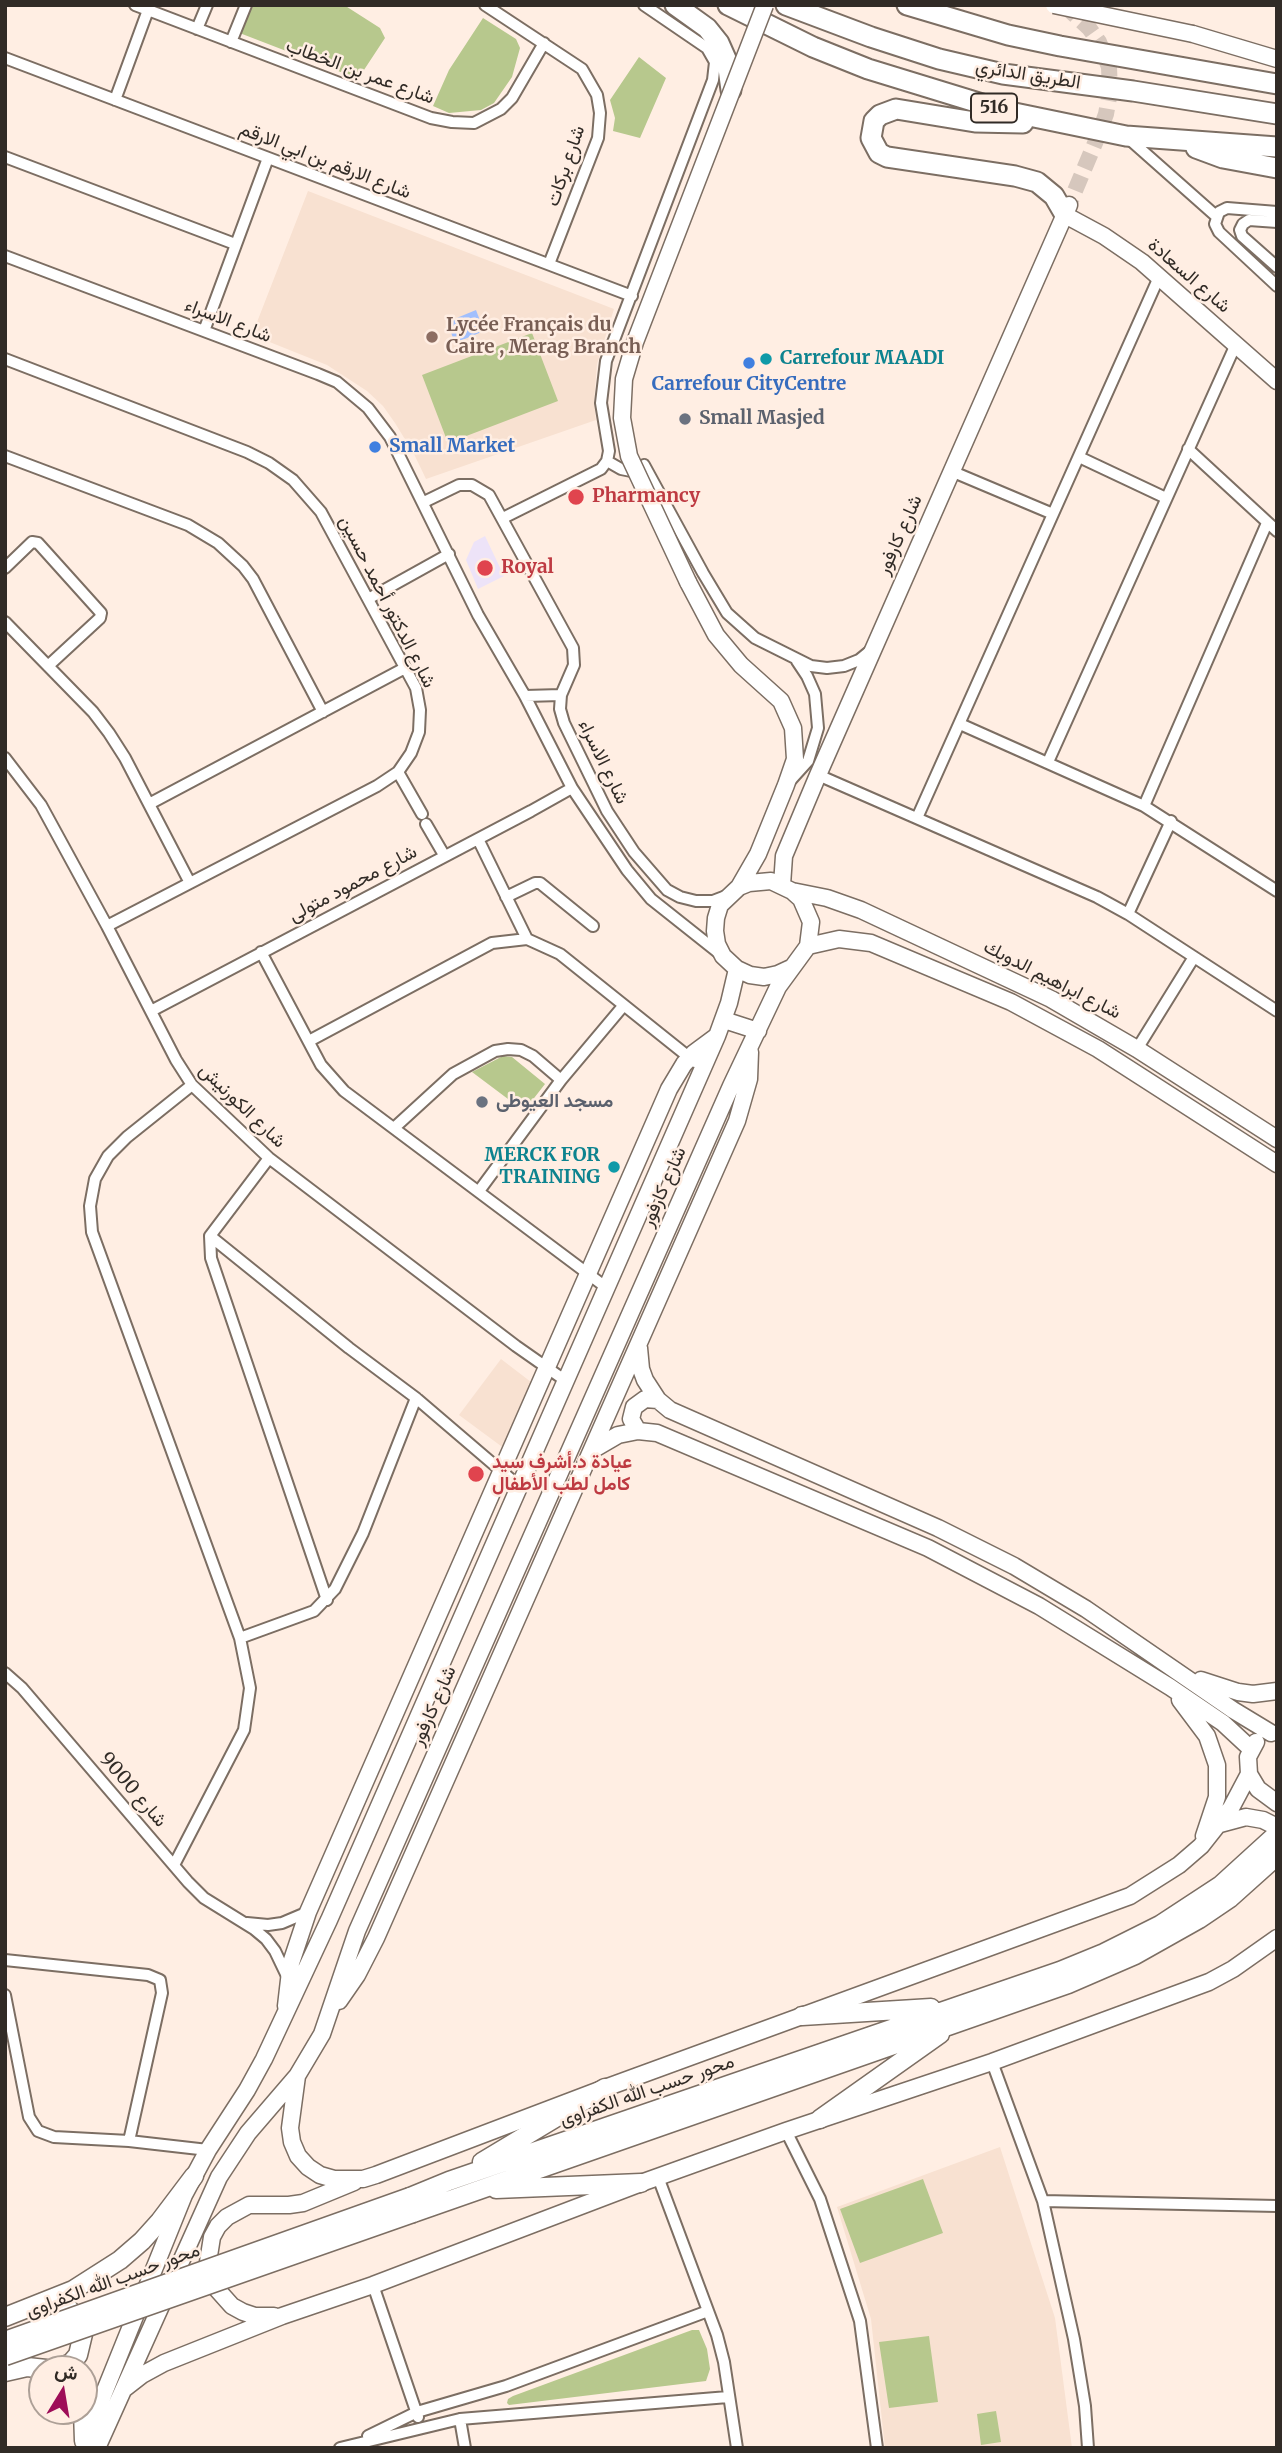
<!DOCTYPE html>
<html>
<head>
<meta charset="utf-8">
<style>
  body { margin:0 }
  #map { position:relative; width:1282px; height:2453px; overflow:hidden; background:#ffeee3; font-family:Merriweather,Vazirmatn,serif }
  canvas { display:block }
  .frame { position:absolute; inset:0; border:7px solid #312b26; pointer-events:none }
  .north { position:absolute; left:28px; top:2355px; width:70px; height:70px; box-sizing:border-box; background:#ffeee3; border:2px solid #ada097; border-radius:50%; rotate:11deg; font-size:19px; font-weight:700; line-height:28px; text-align:center; color:#312b26 }
  .north::after { content:''; display:block; margin:auto; width:24px; height:32px; background:#9e0d58; clip-path:polygon(50% 0,100% 100%,50% 72%,0 100%) }
</style>
</head>
<body>
<div id="map">
<canvas width="1282" height="2453"></canvas>
<div class="frame"></div>
<div class="north">ش</div>
</div>
<script>
const context = document.querySelector('canvas').getContext('2d');
context.lineJoin = 'round';
function paint(path, color) { context.fillStyle = color; context.fill(path, 'evenodd'); }
const poly = rows => new Path2D(rows.map(r => 'M' + r).join(''));
function trace(path, color, width, dash) { context.strokeStyle = color; context.lineWidth = width; context.lineCap = dash ? 'butt' : 'round'; context.setLineDash(dash || []); context.stroke(path); }
function write(font, color, halo, rows, align = 'center') {
  context.font = font + ' Merriweather,Vazirmatn,serif'; context.lineWidth = 5; context.setLineDash([]); context.textBaseline = 'middle'; context.strokeStyle = halo; context.fillStyle = color; for (const [text, x, y, turn = 0] of rows) {
    context.save(); context.translate(x, y); context.rotate((+turn || 0) * Math.PI / 180); context.textAlign = isNaN(turn) ? turn : align; if (halo) context.strokeText(text, 0, 0); context.fillText(text, 0, 0); context.restore();
  }
}
paint(poly([
  [308,191,614,309,597,364,594,401,596,420,426,479,414,454,395,423,383,406,367,391,327,365,252,335],
  [501,1359,531,1382,505,1449,459,1415],
  [1000,2147,1055,2318,1072,2448,885,2448,871,2319,837,2207]
]), '#f8e1d1');
paint(poly([
  [485,536,504,576,478,589,466,560,474,542]
]), '#ede3f8');
paint(poly([
  [248,5,344,5,380,28,385,38,360,76,351,76,237,32],
  [483,18,516,39,520,48,512,77,494,103,481,110,449,113,433,106,449,70],
  [639,57,666,78,640,138,613,131,615,118,610,100],
  [532,333,558,401,448,443,422,375],
  [503,1056,512,1057,545,1084,524,1111,472,1072],
  [923,2179,943,2233,860,2263,840,2209],
  [692,2330,699,2330,707,2349,710,2369,706,2381,509,2405,507,2403,508,2399,513,2396],
  [929,2336,938,2402,889,2408,879,2342],
  [996,2411,1001,2442,981,2445,977,2414]
]), '#b7c88d');
paint(poly([
  [476,310,484,331,455,343,447,322]
]), '#a1bffd');
trace(poly([
  [1064,5,1089,28,1099,42,1109,67,1110,92,1106,114,1098,136,1069,205]
]), '#d6c7bd', 16, [16, 8]);
const street = poly([
  [135,5,431,118,452,122,474,123,501,109,512,98,544,43],
  [485,5,582,69,597,95,600,113,598,138,549,264],
  [197,29,207,5],
  [231,42,246,5],
  [5,58,632,296],
  [115,100,148,10],
  [1128,138,1216,216],
  [5,157,235,244],
  [1277,212,1227,208,1219,212,1215,224,1219,232,1277,286],
  [1277,222,1249,220,1243,224,1240,230,1242,236,1277,267],
  [5,256,318,374,337,382,368,408,390,437,478,615,525,696,572,788,627,870,651,899,719,953],
  [204,331,268,158],
  [5,359,247,452,269,463,293,480,321,512,416,688,420,710,419,732,411,753,398,772,377,786,107,926],
  [1188,449,1277,531],
  [5,456,188,525,218,543,243,566,253,579,323,712],
  [1079,457,1166,498],
  [607,461,621,469,631,471,644,465,703,573,727,613,755,638,811,666,827,668,844,666,859,660,870,651],
  [951,471,1053,514],
  [424,502,459,485,472,485,489,495,573,648,574,665,561,695,560,709,564,723,607,811,634,852,667,890,680,897,696,901,713,901,726,896],
  [503,518,601,469,607,461,609,451,601,403,606,361,713,80,715,62,707,48,644,5],
  [5,568,32,542,38,543,101,613,100,618,48,666],
  [368,599,449,554],
  [5,622,93,712,109,733,125,758,190,883],
  [525,696,561,695],
  [960,724,1144,806,1277,891],
  [5,758,41,805,107,926,176,1060,192,1085,269,1158,516,1346,566,1381],
  [1048,762,1236,344],
  [398,772,422,814],
  [818,775,1097,897,1128,914,1277,1011],
  [789,782,808,761,818,728,815,694,807,676,797,661],
  [149,804,405,668],
  [1144,806,1267,523],
  [917,818,1159,277],
  [426,824,444,855],
  [478,839,527,939],
  [506,897,535,883,540,883,593,926],
  [1128,914,1171,821],
  [261,952,321,1065,344,1091,607,1288],
  [151,1011,531,811,572,788],
  [309,1041,492,943,527,939,560,954,695,1062],
  [1137,1049,1194,957],
  [394,1128,453,1074,495,1051,508,1049,521,1050,533,1056,561,1080],
  [269,1158,210,1236,211,1258,327,1600],
  [479,1191,561,1080,624,1005],
  [210,1236,349,1348,416,1398,520,1487],
  [240,1638,314,1611,335,1589,363,1533,416,1398],
  [5,1673,22,1688,188,1882,204,1898,254,1929,266,1939,275,1951,287,1976],
  [174,1865,244,1730,250,1688,240,1638,92,1232,90,1206,95,1179,108,1156,127,1137,192,1085],
  [247,1923,268,1925,282,1923,308,1912],
  [5,1960,148,1975,160,1980,162,1993,129,2141],
  [5,1995,29,2117,38,2131,54,2137,129,2141,208,2150],
  [992,2062,1043,2201,1074,2339,1085,2406,1088,2448],
  [786,2131,820,2199,860,2321,877,2448],
  [658,2177,717,2335,724,2362,737,2448],
  [1043,2201,1277,2206],
  [373,2285,418,2417],
  [460,2419,465,2448],
  [368,2436,417,2412,506,2386,708,2311],
  [340,2448,460,2419,728,2397]
]);
const secondary = poly([
  [1193,34,1277,59],
  [1065,215,1104,236,1142,262,1277,381],
  [688,582,716,635,741,665,781,701,793,728,795,759,786,785,758,854,739,887],
  [782,885,784,856,818,775,1069,205],
  [792,891,827,898,861,910,1051,999,1137,1049,1277,1139],
  [808,946,839,939,871,943,1011,1002,1098,1049,1277,1164],
  [724,1020,758,1031],
  [639,1348,641,1369,645,1380,658,1400,670,1410,938,1528,1014,1566,1086,1609,1233,1710,1271,1733],
  [638,1431,631,1419,634,1407,645,1399,658,1400],
  [594,1449,618,1435,638,1431,657,1433,928,1548,1039,1606,1170,1687,1223,1723,1251,1749],
  [1201,1680,1238,1692,1253,1694,1277,1691],
  [1180,1700,1207,1736,1217,1765,1217,1797,1204,1836],
  [1256,1742,1248,1757,1249,1774,1258,1789,1277,1803],
  [1220,1824,1246,1817,1263,1820,1277,1827],
  [339,2001,357,1975,376,1938,737,1121,749,1079,750,1052],
  [286,2006,291,1963,308,1912,669,1089,684,1064,694,1053,717,1036],
  [297,2076,290,2128,292,2142,298,2156,308,2167,320,2175,334,2179,363,2179,376,2175,605,2088,1130,1896,1179,1865,1201,1846,1231,1808,1249,1774],
  [274,2316,255,2316,243,2312,232,2306,215,2287,208,2262,212,2237,218,2226,227,2217,249,2205,289,2205,303,2203,354,2182],
  [124,2389,142,2375,164,2363,282,2316,373,2285,641,2183,786,2131,992,2062,1209,1982,1233,1969,1277,1938],
  [85,2440,184,2195,208,2150,247,2090,264,2059,329,1920,717,1036,729,1003,737,969],
  [97,2448,219,2177,248,2133,297,2076,322,2034,357,1931,731,1086,778,987,808,946,811,922,801,899,792,891,771,881,749,883,739,887,720,905,716,918,715,931,717,944,723,956,737,969,750,975,764,977,778,974,791,968]
]);
const primary = poly([
  [802,2016,931,2008],
  [820,2119,940,2034],
  [482,2162,605,2088],
  [496,2189,641,2183],
  [410,2197,449,2181,1060,1971,1104,1953,1160,1925,1221,1885,1277,1834],
  [413,2213,1068,1984,1135,1955,1199,1919,1230,1898,1277,1856],
  [48,2302,68,2308,81,2324,83,2334,78,2355,71,2363,56,2369],
  [5,2317,73,2290,120,2260,142,2241,160,2221,194,2176],
  [5,2372,27,2367,46,2369],
  [83,2411,84,2441]
]);
const highway = poly([
  [675,5,707,28,719,43,727,61,731,90],
  [728,5,813,47,868,69,1005,111,1126,136,1277,147],
  [786,5,871,37,939,59,1003,74,1133,91,1277,114],
  [907,5,1008,35,1060,46,1277,84],
  [1023,123,975,122,896,109,880,115,874,121,871,138,879,153,887,157,1015,176,1037,182,1054,196,1065,215],
  [1196,148,1223,158,1277,168]
]);
trace(street, '#7c6e63', 14);
trace(secondary, '#7c6e63', 19);
trace(primary, '#7c6e63', 21);
trace(highway, '#7c6e63', 23);
trace(street, '#fff', 10);
trace(secondary, '#fff', 16);
trace(primary, '#fff', 18);
trace(highway, '#fff', 19);
const secondaryBridge = poly([
  [1054,5,1193,34],
  [688,582,629,456,622,418,624,379,635,342,765,5]
]);
const primaryBridge = poly([
  [5,2341,410,2197],
  [5,2356,413,2213]
]);
trace(secondaryBridge, '#7c6e63', 19, []);
trace(primaryBridge, '#7c6e63', 21, []);
trace(secondaryBridge, '#fff', 16);
trace(primaryBridge, '#fff', 18);
for (const [x, y, r, color] of [
  [432,337,7,"#8d6e63"],
  [766,359,7,"#0f9aa8"],
  [749,363,7,"#3f7fe0"],
  [685,419,7,"#6b7280"],
  [375,447,7,"#3f7fe0"],
  [576,497,9,"#e0444e"],
  [485,568,9,"#e0444e"],
  [482,1102,7,"#6b7280"],
  [614,1167,7,"#0f9aa8"],
  [476,1474,9,"#e0444e"]
]) { const dot = new Path2D(); dot.arc(x, y, r, 0, 2 * Math.PI); context.fillStyle = color; context.fill(dot); trace(dot, '#ffeee3', 2.5); }
for (const [x, y, w] of [
  [994,108,46]
]) { const box = new Path2D(); box.roundRect(x - w / 2, y - 14.5, w, 29, 5); context.fillStyle = '#ffeee3'; context.fill(box); trace(box, '#312b26', 2); }
write('bold 18px', '#312b26', null, [
  ["516",994,108]
]);
write('19px', '#312b26', '#ffeee3', [
  ["شارع عمر بن الخطاب",360,72,20],
  ["الطريق الدائري",1028,75,9],
  ["شارع الارقم بن ابي الارقم",325,161,21],
  ["شارع بركات",566,166,-71],
  ["شارع السعادة",1189,276,41],
  ["شارع الاسراء",228,321,21],
  ["شارع كارفور",900,535,-66],
  ["شارع الدكتور أحمد حسين",387,602,63],
  ["شارع الاسراء",603,762,64],
  ["شارع محمود متولى",353,884,-28],
  ["شارع ابراهيم الدوبك",1052,980,27],
  ["شارع الكورنيش",242,1106,44],
  ["شارع كارفور",664,1187,-66],
  ["شارع كارفور",434,1706,-66],
  ["شارع 9000",133,1790,49],
  ["محور حسب الله الكفراوى",647,2091,-19],
  ["محور حسب الله الكفراوى",113,2281,-20]
]);
write('bold 19px', '#785e54', '#ffeee3', [
  ["Lycée Français du",446,326],
  ["Caire , Merag Branch",446,348]
], 'left');
write('bold 19px', '#0d838f', '#ffeee3', [
  ["Carrefour MAADI",780,359],
  ["MERCK FOR",600,1156,"right"],
  ["TRAINING",600,1178,"right"]
], 'left');
write('bold 19px', '#366cbe', '#ffeee3', [
  ["Carrefour CityCentre",749,385],
  ["Small Market",389,447,"left"]
]);
write('bold 19px', '#5b616d', '#ffeee3', [
  ["Small Masjed",699,419],
  ["مسجد العيوطى",496,1102]
], 'left');
write('bold 19px', '#be3a42', '#ffeee3', [
  ["Pharmancy",592,497],
  ["Royal",501,568],
  ["عيادة د.أشرف سيد",492,1463],
  ["كامل لطب الأطفال",492,1485]
], 'left');
</script>
</body>
</html>
